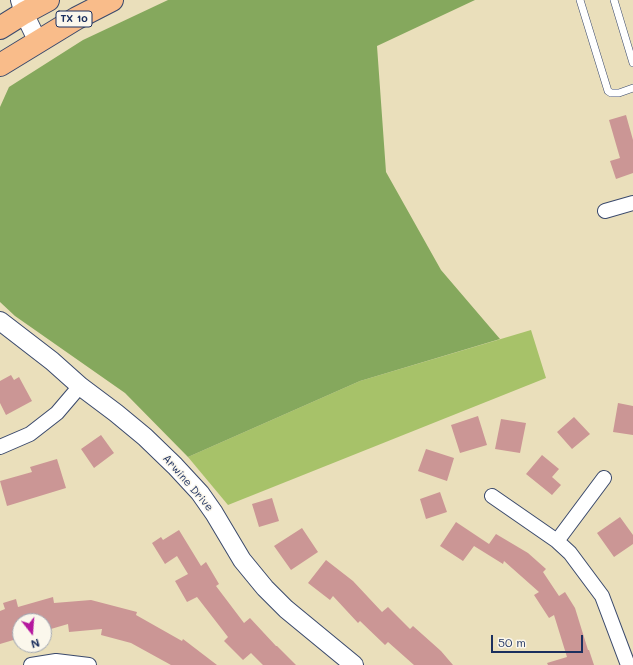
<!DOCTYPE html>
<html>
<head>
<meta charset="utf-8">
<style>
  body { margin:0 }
  #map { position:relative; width:633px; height:665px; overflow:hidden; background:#eadfbb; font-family:Mali,sans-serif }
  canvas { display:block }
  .north { position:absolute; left:12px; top:613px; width:40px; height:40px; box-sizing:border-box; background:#fbf7ec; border:1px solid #a1a7b3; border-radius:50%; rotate:163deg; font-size:11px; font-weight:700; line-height:16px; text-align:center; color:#1b2f5e }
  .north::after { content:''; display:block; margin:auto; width:14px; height:18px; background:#b5179e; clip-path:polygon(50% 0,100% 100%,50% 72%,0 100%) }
  .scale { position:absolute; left:491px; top:635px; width:92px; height:18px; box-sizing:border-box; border:2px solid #1b2f5e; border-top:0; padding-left:5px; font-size:12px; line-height:14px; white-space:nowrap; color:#1b2f5e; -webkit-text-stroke:3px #fbf7ec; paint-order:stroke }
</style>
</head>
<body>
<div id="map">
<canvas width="633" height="665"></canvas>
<div class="north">N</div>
<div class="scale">50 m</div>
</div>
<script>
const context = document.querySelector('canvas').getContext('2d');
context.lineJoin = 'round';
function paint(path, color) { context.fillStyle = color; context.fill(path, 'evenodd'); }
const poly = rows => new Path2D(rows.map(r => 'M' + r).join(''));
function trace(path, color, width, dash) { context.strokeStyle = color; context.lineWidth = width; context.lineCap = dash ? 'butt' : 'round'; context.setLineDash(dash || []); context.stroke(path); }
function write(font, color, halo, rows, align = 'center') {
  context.font = font + ' Mali,sans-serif'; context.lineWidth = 3; context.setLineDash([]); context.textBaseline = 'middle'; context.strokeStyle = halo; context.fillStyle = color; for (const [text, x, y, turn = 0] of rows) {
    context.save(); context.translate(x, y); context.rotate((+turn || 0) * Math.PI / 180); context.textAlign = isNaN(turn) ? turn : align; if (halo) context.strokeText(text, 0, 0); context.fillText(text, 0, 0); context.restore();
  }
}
paint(poly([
  [531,330,546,378,228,505,188,457,360,381]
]), '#a7c269');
paint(poly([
  [168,0,475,0,377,46,386,172,441,270,500,339,360,381,188,457,125,393,15,316,0,302,0,107,9,87,83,40]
]), '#85a85d');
paint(poly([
  [626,115,633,140,633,173,616,179,610,161,620,158,609,120],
  [11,375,14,380,19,377,32,401,6,415,0,403,0,381],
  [618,403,633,406,633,435,613,432],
  [478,416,487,445,460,453,451,425],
  [574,417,590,434,572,449,557,432],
  [501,419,526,423,520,453,495,449],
  [101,435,114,453,94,468,81,449],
  [426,449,454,458,447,481,418,471],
  [542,455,559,469,552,477,561,485,552,495,526,474],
  [57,459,66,488,7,506,0,481,32,472,30,467],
  [440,492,447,512,426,519,420,499],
  [272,498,279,521,259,527,252,504],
  [620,517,633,535,633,544,614,557,597,533],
  [456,522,489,544,496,534,528,553,546,569,543,572,559,596,565,592,575,608,588,650,589,650,594,665,548,665,547,663,567,657,554,615,549,618,534,595,539,592,504,561,503,564,474,546,463,561,440,546],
  [302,528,318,552,291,570,274,546],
  [179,530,201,566,206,562,219,584,216,586,244,623,250,618,276,646,277,646,296,665,263,665,251,653,243,660,224,641,228,637,197,597,187,602,175,581,188,574,177,556,165,564,152,543,161,537,163,540],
  [326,560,353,581,382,612,388,607,410,629,413,626,441,651,453,665,414,665,388,642,385,645,360,621,358,623,333,596,330,600,308,583],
  [53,597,54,603,91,600,137,612,136,615,182,641,183,639,217,665,171,665,131,643,101,635,102,629,69,632,68,624,44,631,44,621,20,621,20,638,0,644,0,611,5,609,3,603,16,599,18,607]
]), '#cb9695');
const service = poly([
  [580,0,608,91,611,93,619,93,633,88],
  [614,0,633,63]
]);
const minor = poly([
  [605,211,633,203],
  [0,447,30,434,57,413,80,386],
  [492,496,557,541,570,553,602,596,628,665],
  [557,541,604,478],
  [31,665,56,661,89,665]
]);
const tertiary = poly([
  [20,0,24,13,38,42],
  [0,321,52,361,80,386,116,413,145,437,175,466,200,493,214,513,242,560,265,588,286,609,354,665]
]);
const primary = poly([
  [0,28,24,13,48,0],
  [0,65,77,18,112,0]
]);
trace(service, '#3a496c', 8);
trace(minor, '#3a496c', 16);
trace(tertiary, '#3a496c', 20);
trace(primary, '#3a496c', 24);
trace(service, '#fff', 7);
trace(minor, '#fff', 14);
trace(tertiary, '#fff', 18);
trace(primary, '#f9bc8a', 22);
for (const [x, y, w] of [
  [74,19,36]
]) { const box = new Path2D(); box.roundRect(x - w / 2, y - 8, w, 16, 3); context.fillStyle = '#fbf7ec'; context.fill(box); trace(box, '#1b2f5e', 1); }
write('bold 10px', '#1b2f5e', null, [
  ["TX 10",74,19]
]);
write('11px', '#1b2f5e', '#fbf7ec', [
  ["Arwine Drive",188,483,49]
]);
</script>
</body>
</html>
